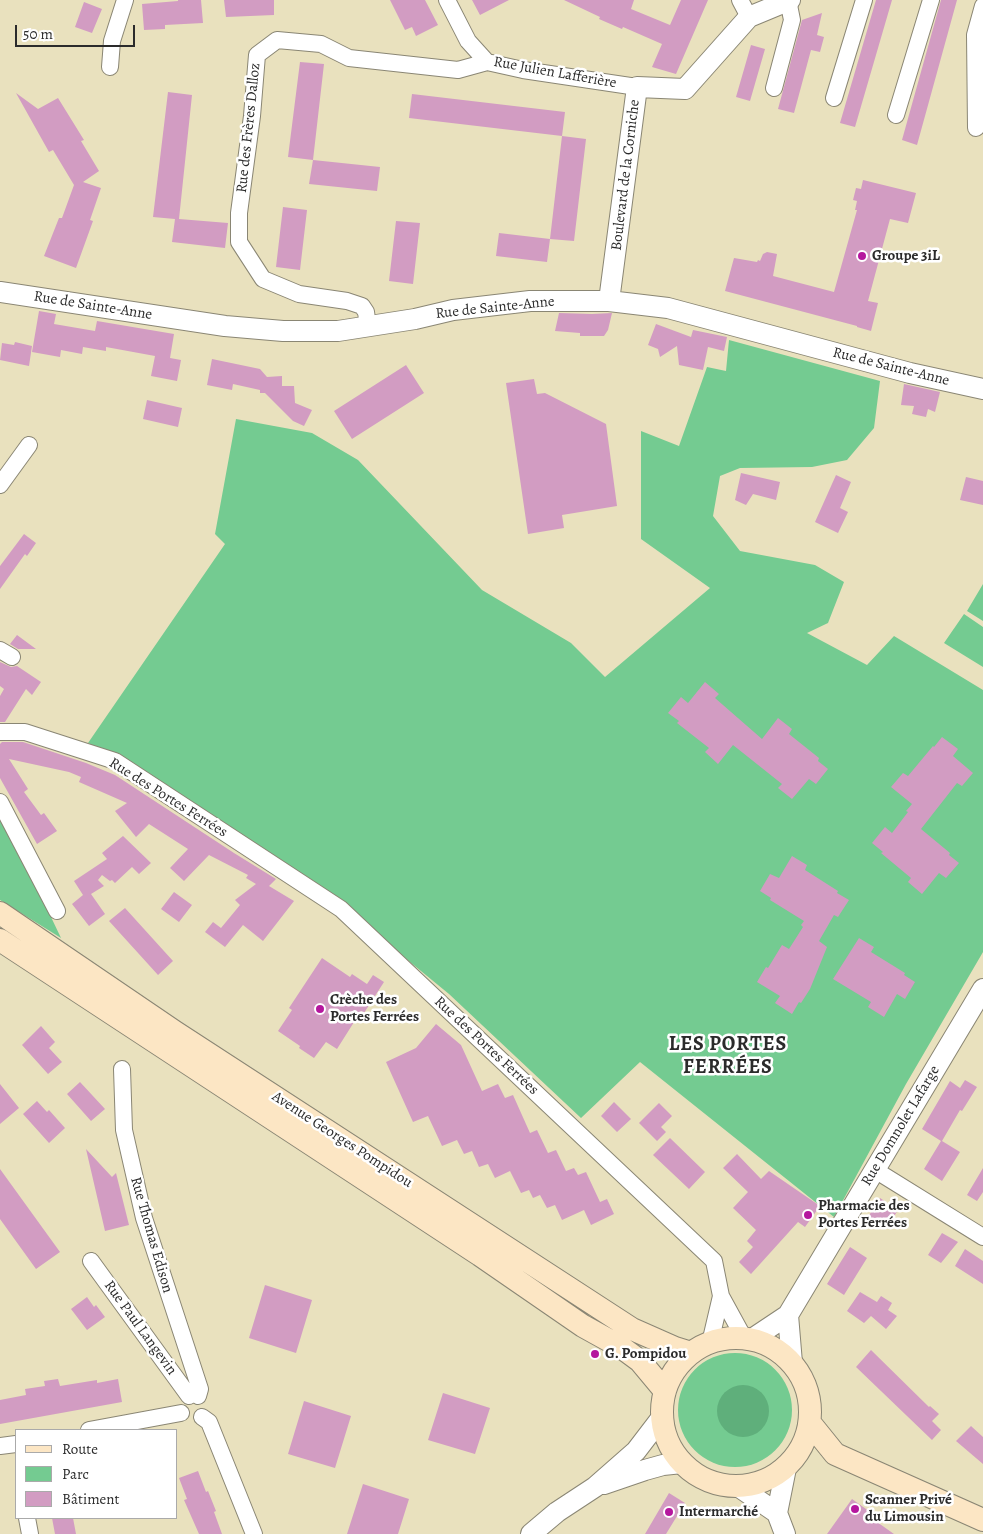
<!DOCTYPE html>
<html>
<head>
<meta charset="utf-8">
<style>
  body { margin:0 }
  #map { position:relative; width:983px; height:1534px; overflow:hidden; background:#e9e1be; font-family:Alegreya,serif }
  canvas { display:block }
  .legend { position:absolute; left:15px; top:1429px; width:162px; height:90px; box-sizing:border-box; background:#fff; border:1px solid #aaa; margin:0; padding:6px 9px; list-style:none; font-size:15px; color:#2b2b2b }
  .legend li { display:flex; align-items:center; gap:10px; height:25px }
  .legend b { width:25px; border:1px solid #aaa }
  .scale { position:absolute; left:15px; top:25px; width:120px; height:22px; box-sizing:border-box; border:2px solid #2b2b2b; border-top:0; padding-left:6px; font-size:15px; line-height:18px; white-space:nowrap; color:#2b2b2b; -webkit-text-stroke:4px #fff; paint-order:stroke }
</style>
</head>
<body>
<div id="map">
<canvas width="983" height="1534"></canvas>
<ul class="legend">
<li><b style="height:6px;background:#fce6c4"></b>Route</li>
<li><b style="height:14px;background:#74cb91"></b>Parc</li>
<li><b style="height:14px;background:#d29cc2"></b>Bâtiment</li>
</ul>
<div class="scale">50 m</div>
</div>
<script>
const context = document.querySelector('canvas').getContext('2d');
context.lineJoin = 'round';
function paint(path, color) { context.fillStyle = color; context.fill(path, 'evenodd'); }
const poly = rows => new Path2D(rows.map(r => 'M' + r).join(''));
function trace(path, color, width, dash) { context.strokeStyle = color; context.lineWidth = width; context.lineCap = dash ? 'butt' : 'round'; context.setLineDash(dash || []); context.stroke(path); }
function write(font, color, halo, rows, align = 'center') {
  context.font = font + ' Alegreya,serif'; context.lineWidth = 5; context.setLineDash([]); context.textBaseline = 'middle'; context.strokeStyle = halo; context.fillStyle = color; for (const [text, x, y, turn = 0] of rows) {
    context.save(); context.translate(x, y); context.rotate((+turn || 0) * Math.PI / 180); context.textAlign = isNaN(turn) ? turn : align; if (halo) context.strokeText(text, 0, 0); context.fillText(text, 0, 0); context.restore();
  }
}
paint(poly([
  [729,340,880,381,874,428,847,460,812,467,740,468,720,476,713,516,740,551,815,565,844,582,828,623,807,633,867,665,894,636,983,690,983,952,906,1084,834,1217,640,1062,581,1118,449,994,310,880,125,760,88,743,225,544,215,534,236,419,312,433,358,460,482,590,571,643,605,677,710,588,641,539,641,431,679,446,707,367,726,371],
  [983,584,983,621,967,611],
  [964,614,983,627,983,667,944,643],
  [0,810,61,938,0,900],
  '678 1410a57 57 0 1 1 114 0a57 57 0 1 1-114 0Z'
]), '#74cb91');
paint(poly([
  '717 1411a26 26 0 1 1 52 0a26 26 0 1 1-52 0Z'
]), '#5faf7b');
paint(poly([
  [178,0,201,0,203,23,165,25,165,29,144,30,142,4,178,1],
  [224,0,274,0,274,15,226,17],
  [390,0,425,0,438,25,416,36,412,27,405,30],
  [472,0,509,0,480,15],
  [564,0,634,0,631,9,670,25,681,0,708,0,676,74,652,67,662,44,623,27,622,29,599,19,600,17],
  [876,0,892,0,855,127,840,123],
  [941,0,957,0,917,145,902,140],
  [84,2,102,9,92,33,75,27],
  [822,13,817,35,824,37,820,52,811,50,794,113,778,109,802,20],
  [751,45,765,49,750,101,736,97],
  [300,62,324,64,313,160,288,157],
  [168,92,192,95,179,219,228,223,225,248,172,242,175,219,153,217],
  [16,93,38,109,58,98,84,140,81,141,99,171,83,182,101,188,90,220,93,221,76,268,44,256,59,218,62,218,74,185,53,150,49,152],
  [412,94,565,112,562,136,409,118],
  [562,136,586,139,574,241,550,239],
  [313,160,380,167,377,191,309,184],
  [863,180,916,193,908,223,890,219,868,301,878,303,871,331,857,327,857,326,725,291,734,258,757,262,758,260,760,261,763,254,767,252,777,254,773,276,834,292,857,210,855,210,857,201,853,200,856,188,861,189],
  [283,207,307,210,300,270,276,267],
  [396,221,420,223,413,284,389,281],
  [499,233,550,239,547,262,496,256],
  [39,311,56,314,54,324,95,331,97,321,174,334,170,358,181,360,177,381,151,376,155,356,106,347,106,351,83,347,82,354,61,350,60,357,32,352],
  [559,313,592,314,612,313,608,330,604,336,580,336,580,333,555,331],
  [656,324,691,337,693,330,727,337,724,351,708,347,703,370,679,365,677,346,660,357,658,349,648,345],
  [15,342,32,346,29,366,0,360,2,343,14,345],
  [212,359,260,369,267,377,282,376,282,386,294,386,295,403,312,410,304,426,293,421,265,393,260,393,260,390,233,384,232,390,207,385],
  [406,365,424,393,352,439,334,411],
  [534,379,537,394,545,393,606,424,617,506,562,515,564,528,528,534,506,383],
  [904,384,940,392,935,412,928,409,926,417,912,414,914,406,901,405],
  [147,400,182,408,178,427,143,419],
  [741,473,780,482,776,500,753,494,746,505,735,500],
  [836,475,851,482,840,508,848,512,838,533,815,522],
  [966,477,983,481,983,505,960,500],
  [24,534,36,543,27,556,25,554,0,589,0,566],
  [17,635,36,649,18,649,10,644],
  [0,662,11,667,17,666,41,682,32,695,26,689,5,722,0,722,0,696,4,689,0,686],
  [705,682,719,694,715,698,762,739,778,718,792,729,789,734,819,758,818,761,828,769,816,784,809,779,792,799,778,788,782,784,733,745,718,764,705,752,709,748,677,723,679,721,668,713,681,697,688,703],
  [942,737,958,749,953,756,973,773,962,786,957,783,921,829,950,853,949,855,959,863,946,878,939,873,922,894,908,882,911,878,881,853,883,852,872,843,885,827,892,833,908,812,906,811,912,804,891,787,903,773,908,776,933,746,934,747],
  [2,742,23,742,86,763,115,775,234,853,276,879,269,886,294,901,263,941,243,925,225,947,205,932,213,922,221,928,240,905,235,900,256,884,246,878,248,875,209,855,184,881,170,868,188,849,149,824,136,837,115,811,127,803,79,782,81,777,69,772,9,759,28,789,24,792,41,815,44,813,57,831,37,844,0,778,0,744],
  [123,836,151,863,139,874,132,867,115,883,112,880,110,881,102,875,98,880,104,886,91,894,105,914,89,926,72,904,83,895,74,881,107,859,102,853],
  [792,856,807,865,805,870,838,891,837,893,849,900,838,917,834,915,819,941,827,947,810,989,801,1003,799,1002,792,1014,775,1003,780,996,757,982,766,967,768,968,782,945,789,949,803,927,801,925,804,921,770,900,771,898,760,891,770,874,779,878],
  [174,892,192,905,179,922,161,909],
  [125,908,173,961,158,975,109,921],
  [859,938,874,947,871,952,905,973,904,975,915,982,905,999,897,994,884,1017,868,1007,871,1002,833,979],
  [322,958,350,977,352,974,367,984,373,975,384,982,364,1013,361,1011,337,1049,326,1042,314,1058,299,1048,300,1046,278,1031,292,1010,289,1008],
  [436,1024,461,1045,482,1091,498,1084,505,1098,513,1095,530,1133,537,1130,548,1153,556,1150,566,1171,574,1168,578,1175,586,1172,600,1202,607,1199,614,1214,591,1225,584,1210,562,1220,555,1205,547,1208,540,1195,533,1198,529,1190,521,1193,510,1171,495,1178,488,1164,479,1167,472,1151,464,1154,457,1140,442,1146,428,1116,413,1122,386,1062,416,1048],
  [41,1026,55,1042,49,1048,62,1062,48,1074,22,1045],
  [965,1080,977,1087,962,1111,960,1110,942,1141,960,1152,942,1181,924,1169,941,1141,922,1129,950,1081,960,1088],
  [80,1082,105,1109,91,1121,67,1094],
  [0,1084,19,1108,0,1124],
  [37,1101,47,1112,49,1110,65,1128,49,1143,23,1114],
  [614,1102,631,1119,617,1132,601,1116],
  [659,1103,672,1116,661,1127,666,1132,657,1141,639,1123],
  [670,1138,705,1172,689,1189,653,1155],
  [86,1149,112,1177,116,1173,129,1225,105,1231],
  [737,1154,761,1179,769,1171,820,1206,805,1227,798,1222,751,1274,739,1262,753,1247,747,1241,756,1230,733,1208,748,1192,723,1168],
  [983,1168,983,1192,977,1201,967,1195],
  [0,1169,60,1252,36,1269,0,1219],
  [880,1198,898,1210,887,1228,868,1217],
  [942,1233,958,1242,941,1263,928,1255],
  [850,1247,867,1258,844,1295,827,1284],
  [965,1249,983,1261,983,1284,955,1266],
  [265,1285,312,1300,296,1353,249,1338],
  [860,1292,877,1302,881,1296,892,1303,888,1310,897,1316,886,1329,871,1316,864,1323,847,1311],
  [87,1297,94,1307,96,1305,105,1317,87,1330,71,1309],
  [871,1350,929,1407,930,1406,939,1414,932,1421,941,1430,932,1440,856,1367],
  [58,1379,60,1386,97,1380,97,1383,118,1379,122,1402,0,1424,0,1400,26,1395,25,1389,45,1386,44,1381],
  [443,1393,490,1408,475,1454,428,1440],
  [304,1401,351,1416,335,1468,288,1454],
  [971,1426,983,1437,983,1464,956,1441],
  [198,1471,206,1492,208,1491,216,1511,214,1512,222,1534,199,1534,184,1500,187,1499,179,1478],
  [363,1484,409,1499,398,1534,347,1534],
  [669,1493,685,1503,666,1534,645,1534],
  [852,1499,880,1519,877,1522,894,1534,827,1534],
  [52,1518,73,1518,76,1534,55,1534]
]), '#d29cc2');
const minor = poly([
  [447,0,468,41,487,62,523,70,637,87],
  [740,0,749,17],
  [110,67,112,41,125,0],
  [774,88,792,20,788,0],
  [834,98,864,0],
  [896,115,931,0],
  [976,128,975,35,983,6],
  [368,326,366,312,362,306,347,301,299,294,263,279,239,242,239,213,252,116,257,55,277,40,321,44,349,58,458,70,487,62],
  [0,485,29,445],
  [0,650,12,657],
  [0,732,25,732,115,761,341,909,714,1261,721,1296,744,1338],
  [0,802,57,911],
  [122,1069,124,1130,144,1218,200,1389,198,1396],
  [875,1170,983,1237],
  [91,1261,189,1396],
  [710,1343,721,1296],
  [202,1417,209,1422,254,1534],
  [89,1430,181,1413],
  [0,1446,16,1444],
  [27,1518,30,1534]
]);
const tertiary = poly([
  [0,292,225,326,283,331,338,331,415,319,453,310,530,301,609,301,668,308,910,373,983,389],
  [609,301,637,87,685,89,749,17,790,0],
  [788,1315,792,1363],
  [752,1339,788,1315,983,989],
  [604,1484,645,1470,663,1465,682,1463],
  [739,1487,777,1513],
  [531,1534,557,1512,595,1487,636,1451,662,1417],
  [785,1534,777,1513,786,1468]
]);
const secondary = poly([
  [0,913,175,1032,632,1329,675,1348,691,1353],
  [0,940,480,1255,583,1326,621,1347,640,1361,665,1391],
  '662 1412a74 74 0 1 1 148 0a74 74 0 1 1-148 0Z',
  [810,1423,835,1454,983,1520]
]);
trace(minor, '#8a8674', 18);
trace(tertiary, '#8a8674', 22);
trace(secondary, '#8a8674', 24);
trace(minor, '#fff', 16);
trace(tertiary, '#fff', 20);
trace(secondary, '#fce6c4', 22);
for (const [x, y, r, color] of [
  [862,256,5,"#b5179e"],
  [320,1009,5,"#b5179e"],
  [808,1215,5,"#b5179e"],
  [595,1354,5,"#b5179e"],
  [855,1509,5,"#b5179e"],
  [669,1512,5,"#b5179e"]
]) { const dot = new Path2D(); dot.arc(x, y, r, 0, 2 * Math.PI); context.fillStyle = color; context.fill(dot); trace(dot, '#fff', 2); }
write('15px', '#2b2b2b', '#fff', [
  ["Rue Julien Lafferière",555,73,10],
  ["Rue des Frères Dalloz",249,128,-84],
  ["Boulevard de la Corniche",626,175,-83],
  ["Rue de Sainte-Anne",93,306,9],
  ["Rue de Sainte-Anne",495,308,-6],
  ["Rue de Sainte-Anne",891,367,14],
  ["Rue des Portes Ferrées",168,798,32],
  ["Rue des Portes Ferrées",486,1046,43],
  ["Rue Domnolet Lafarge",901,1126,-59],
  ["Avenue Georges Pompidou",342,1140,33],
  ["Rue Thomas Edison",151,1235,74],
  ["Rue Paul Langevin",140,1328,54]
]);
write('bold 15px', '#2b2b2b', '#fff', [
  ["Groupe 3iL",872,256],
  ["Crèche des",330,1000],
  ["Portes Ferrées",330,1017],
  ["Pharmacie des",818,1206],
  ["Portes Ferrées",818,1223],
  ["G. Pompidou",605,1354],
  ["Scanner Privé",865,1500],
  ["du Limousin",865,1517],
  ["Intermarché",679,1512]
], 'left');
context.letterSpacing = '1px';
write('bold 20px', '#2b2b2b', '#fff', [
  ["LES PORTES",728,1045],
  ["FERRÉES",728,1068]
]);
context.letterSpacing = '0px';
</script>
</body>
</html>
